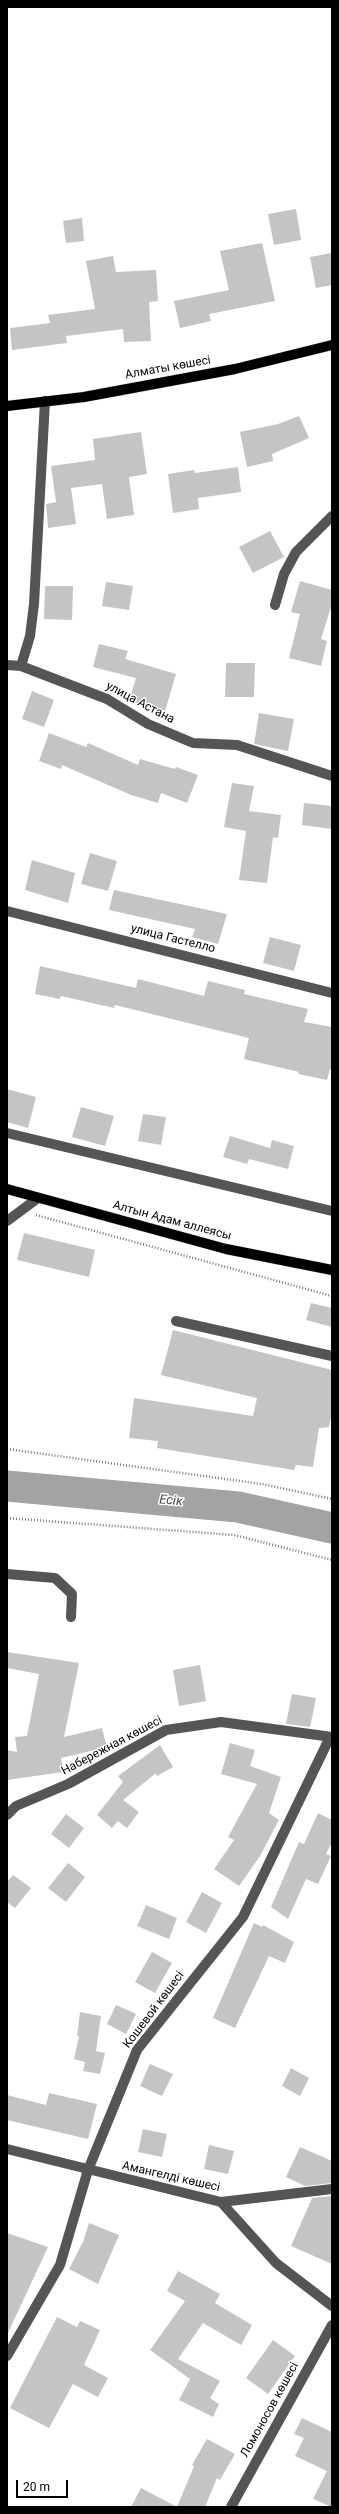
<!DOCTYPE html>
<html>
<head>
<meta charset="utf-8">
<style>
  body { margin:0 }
  #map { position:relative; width:339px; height:2514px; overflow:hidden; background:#fff; font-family:Roboto,sans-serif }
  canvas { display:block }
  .frame { position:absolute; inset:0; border:8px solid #000; pointer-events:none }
  .scale { position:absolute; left:16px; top:2480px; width:52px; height:18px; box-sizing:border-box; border:2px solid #000; border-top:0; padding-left:5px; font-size:12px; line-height:14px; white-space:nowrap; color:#000; -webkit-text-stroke:3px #fff; paint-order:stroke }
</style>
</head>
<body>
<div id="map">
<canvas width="339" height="2514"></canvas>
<div class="frame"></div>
<div class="scale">20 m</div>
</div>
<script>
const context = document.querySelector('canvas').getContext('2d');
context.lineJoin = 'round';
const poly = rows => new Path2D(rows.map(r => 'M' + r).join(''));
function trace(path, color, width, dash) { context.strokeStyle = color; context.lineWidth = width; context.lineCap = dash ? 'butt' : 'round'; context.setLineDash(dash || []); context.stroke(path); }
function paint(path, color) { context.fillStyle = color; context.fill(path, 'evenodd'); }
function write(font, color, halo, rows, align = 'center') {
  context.font = font + ' Roboto,sans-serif'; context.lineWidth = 3; context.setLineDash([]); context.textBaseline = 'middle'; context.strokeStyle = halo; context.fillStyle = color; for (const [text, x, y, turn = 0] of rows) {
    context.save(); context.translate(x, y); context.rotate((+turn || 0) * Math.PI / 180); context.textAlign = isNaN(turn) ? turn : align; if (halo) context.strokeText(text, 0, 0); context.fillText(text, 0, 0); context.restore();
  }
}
trace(poly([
  [7,1486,238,1507,332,1528]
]), '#a3a3a3', 31);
paint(poly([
  [296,209,301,240,274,245,268,214],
  [82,218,84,241,66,243,63,221],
  [262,243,275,301,209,314,211,321,180,328,174,301,229,290,220,251],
  [332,253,332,285,316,288,310,257],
  [113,256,116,272,156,270,158,301,149,302,151,341,124,342,123,329,66,336,67,343,12,350,10,328,50,323,48,315,95,309,86,261],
  [299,416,309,438,272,454,273,461,247,467,240,432,278,424],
  [141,432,147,474,129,477,134,515,107,519,102,484,71,488,76,524,48,528,46,504,56,502,51,466,95,460,93,439],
  [238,467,241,492,198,498,199,509,173,513,168,474,194,470,195,473],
  [270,531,284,557,253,573,239,547],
  [300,581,332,590,332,604,321,639,327,641,321,666,289,658,300,614,291,612],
  [106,582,133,586,129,610,102,606],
  [45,586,73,586,72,620,44,619],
  [99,644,128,651,125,659,176,674,165,711,129,701,136,678,93,667],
  [226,663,255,663,254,697,225,697],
  [32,691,54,700,44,727,22,719],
  [259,713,294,719,288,751,254,744],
  [49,733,86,747,88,743,138,765,140,759,175,769,176,767,198,775,187,803,161,793,158,803,131,795,62,765,61,769,39,761],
  [232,783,254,786,249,811,281,815,278,838,273,837,267,883,239,880,246,831,224,827],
  [304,803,332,806,332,829,302,825],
  [90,853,117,861,108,891,81,884],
  [32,860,75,873,68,903,25,890],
  [114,890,227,914,218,944,192,937,195,929,109,910],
  [270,937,301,945,294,971,263,963],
  [40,966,136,988,138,979,204,996,208,981,245,990,244,994,308,1009,304,1022,332,1027,332,1069,330,1069,327,1080,298,1074,299,1072,244,1059,249,1038,115,1005,114,1008,61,996,60,999,35,994],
  [7,1089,36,1097,28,1128,7,1122],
  [81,1107,114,1116,105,1146,72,1137],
  [143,1114,166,1117,161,1145,138,1141],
  [230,1136,270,1148,272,1140,294,1146,288,1169,249,1159,247,1164,223,1157],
  [24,1233,95,1250,89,1277,17,1260],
  [311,1303,332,1308,332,1327,306,1320],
  [173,1330,332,1370,332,1412,329,1427,319,1428,313,1467,296,1465,294,1470,157,1448,158,1441,129,1438,134,1398,253,1416,257,1398,161,1375],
  [7,1652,79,1663,64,1737,102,1728,107,1747,61,1758,63,1772,7,1780,7,1750,17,1752,15,1737,27,1736,39,1674,7,1668],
  [200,1665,206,1701,179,1706,173,1670],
  [292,1694,316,1698,310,1727,286,1724],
  [230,1743,255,1750,250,1766,281,1777,269,1813,279,1820,260,1856,239,1886,214,1869,234,1840,228,1837,257,1784,221,1774],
  [160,1745,173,1767,157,1776,156,1773,123,1800,139,1812,127,1828,118,1821,112,1828,97,1815,123,1782,118,1776],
  [318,1813,332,1820,332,1842,326,1854,331,1856,318,1884,306,1879,288,1919,271,1907,299,1842,304,1844],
  [66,1814,84,1828,69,1848,51,1834],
  [68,1863,85,1877,66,1902,48,1888],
  [13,1875,31,1888,15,1908,7,1902,7,1882],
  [202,1892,222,1903,206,1933,186,1922],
  [146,1905,177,1918,169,1939,137,1926],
  [254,1923,262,1927,263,1925,294,1942,285,1963,269,1956,235,2028,213,2018],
  [152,1952,172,1963,155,1993,135,1982],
  [116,2005,136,2014,126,2034,107,2024],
  [80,2012,101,2016,96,2051,105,2053,100,2074,83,2071,85,2062,74,2059,79,2036,77,2036],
  [150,2064,173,2074,162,2096,140,2086],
  [291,2068,309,2078,300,2096,282,2086],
  [49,2093,97,2104,88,2139,7,2120,7,2095,46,2105],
  [143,2129,167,2134,162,2157,138,2152],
  [209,2145,234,2151,228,2174,204,2169],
  [300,2147,332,2161,332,2183,305,2186,286,2177],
  [332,2196,332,2264,291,2246,312,2198],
  [89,2223,119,2235,98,2284,69,2269,83,2242],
  [7,2233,48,2247,7,2335],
  [178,2271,220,2294,215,2303,252,2325,241,2345,203,2323,178,2359,220,2381,210,2398,219,2404,213,2417,179,2400,190,2379,150,2350,185,2301,167,2291],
  [57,2317,77,2327,80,2321,100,2330,84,2365,108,2378,98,2397,73,2384,49,2428,10,2408],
  [273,2340,295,2356,268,2394,246,2378],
  [302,2418,332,2432,332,2507,313,2499,327,2471,295,2456,304,2438,294,2434],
  [207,2439,235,2454,220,2480,217,2478,205,2507,177,2507,194,2466,192,2465],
  [141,2488,177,2507,131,2507]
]), '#c4c4c4');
const major = poly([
  [7,406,84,397,235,369,332,345],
  [7,1189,226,1249,332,1270]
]);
trace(major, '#dbdbdb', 11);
trace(poly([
  [36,1215,332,1296],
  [7,1449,262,1484,332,1499],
  [7,1518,234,1535,332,1560]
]), '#777', 2.5, [1, 2]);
trace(poly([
  [275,605,284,574,296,552,332,516],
  [7,665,21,666,107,699,148,724,193,743,237,745,332,776],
  [21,666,30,636,34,604,45,401],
  [7,911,332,993],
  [7,1133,332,1211],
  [7,1221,38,1198],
  [176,1321,332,1356],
  [7,1574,55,1578,72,1594,71,1617],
  [7,1815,16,1806,68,1784,166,1730,221,1722,332,1737],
  [7,2149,221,2202,332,2189],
  [221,2202,276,2263,332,2306],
  [7,2356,60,2265,88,2170,137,2050,243,1917,330,1737],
  [231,2507,332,2325]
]), '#555', 10);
trace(major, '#000', 10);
write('12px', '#000', '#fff', [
  ["Алматы көшесі",168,368,-10],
  ["улица Астана",140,703,28],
  ["улица Гастелло",173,939,14],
  ["Алтын Адам аллеясы",172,1221,15],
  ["Набережная көшесі",112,1746,-28],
  ["Кошевой көшесі",154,2010,-53],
  ["Амангелді көшесі",171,2177,13],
  ["Ломоносов көшесі",270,2410,-61]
]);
write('italic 13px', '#444', '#fff', [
  ["Есік",171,1501,5]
]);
</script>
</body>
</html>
